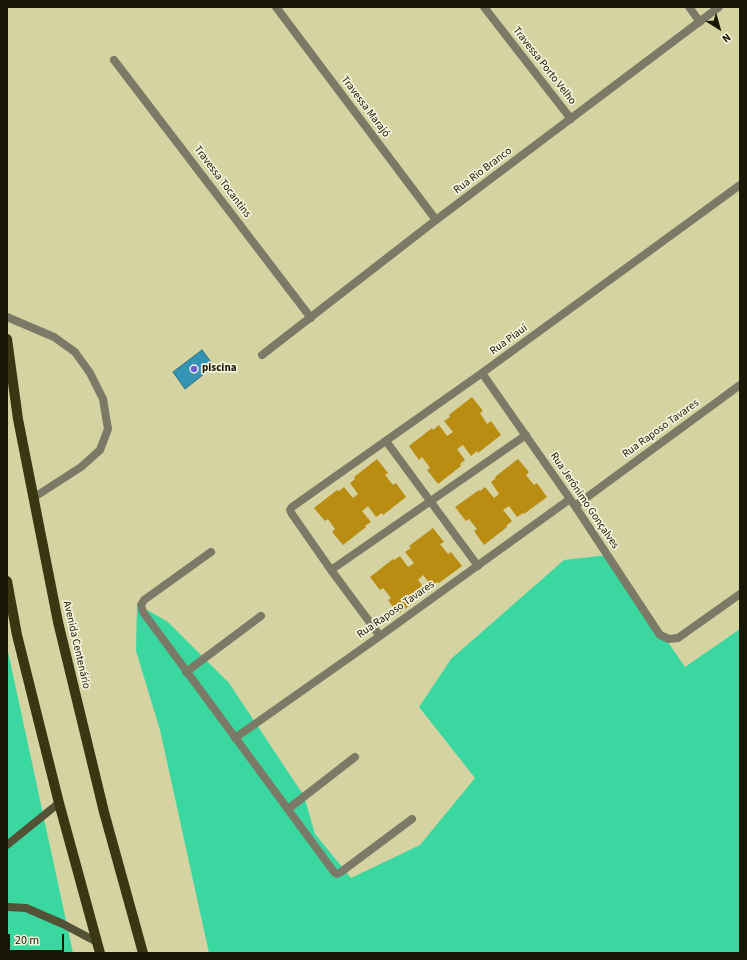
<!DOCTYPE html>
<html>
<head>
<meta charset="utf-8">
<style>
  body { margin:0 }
  #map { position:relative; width:747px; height:960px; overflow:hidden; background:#d6d3a2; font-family:"Source Sans 3",sans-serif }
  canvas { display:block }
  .frame { position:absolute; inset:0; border:8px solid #181705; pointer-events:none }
  .north { position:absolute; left:699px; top:8px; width:40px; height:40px; -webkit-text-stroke:3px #f3f2da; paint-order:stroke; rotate:143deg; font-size:11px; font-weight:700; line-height:16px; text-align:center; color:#181705 }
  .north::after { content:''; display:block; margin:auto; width:14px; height:18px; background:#181705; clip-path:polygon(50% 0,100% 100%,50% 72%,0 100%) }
  .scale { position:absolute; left:8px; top:934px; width:56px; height:18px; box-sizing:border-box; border:2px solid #181705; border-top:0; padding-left:5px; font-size:12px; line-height:14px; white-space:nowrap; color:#181705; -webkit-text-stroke:3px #f3f2da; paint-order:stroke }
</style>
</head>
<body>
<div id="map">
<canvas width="747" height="960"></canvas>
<div class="frame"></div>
<div class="north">N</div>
<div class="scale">20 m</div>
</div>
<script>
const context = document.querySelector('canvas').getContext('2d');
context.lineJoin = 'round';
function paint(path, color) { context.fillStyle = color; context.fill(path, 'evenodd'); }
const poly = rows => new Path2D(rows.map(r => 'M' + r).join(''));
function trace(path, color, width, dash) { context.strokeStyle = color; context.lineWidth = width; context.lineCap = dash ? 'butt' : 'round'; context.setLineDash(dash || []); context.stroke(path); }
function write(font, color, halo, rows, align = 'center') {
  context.font = font + ' "Source Sans 3",sans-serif'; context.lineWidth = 3.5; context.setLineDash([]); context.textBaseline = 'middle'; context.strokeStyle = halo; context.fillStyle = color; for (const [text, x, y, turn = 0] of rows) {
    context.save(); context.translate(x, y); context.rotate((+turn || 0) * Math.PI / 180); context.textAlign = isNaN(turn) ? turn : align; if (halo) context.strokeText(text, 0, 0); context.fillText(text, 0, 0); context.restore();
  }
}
paint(poly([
  [608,555,685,667,740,629,740,953,209,953,160,730,136,651,137,604,168,622,229,683,304,796,315,834,351,878,420,845,475,778,419,707,451,659,564,560],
  [7,647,73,953,7,953]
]), '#3ad7a0');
const water = poly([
  [202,350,214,366,185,389,173,372,202,350]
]);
paint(water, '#3594b4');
trace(water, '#2c6e80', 1);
paint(poly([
  [472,397,483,411,480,413,487,424,491,421,501,435,478,453,477,451,471,456,463,445,457,449,465,460,460,464,461,466,438,484,427,470,430,468,422,457,419,460,409,446,432,428,433,430,439,425,447,436,453,432,444,421,450,417,449,415],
  [377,459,388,473,385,475,393,485,396,483,406,497,383,515,382,513,376,517,368,506,362,511,371,522,365,526,366,527,343,545,332,532,335,529,328,519,325,521,314,508,337,490,339,491,344,487,353,498,358,494,350,483,355,479,354,477],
  [518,459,529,472,526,475,534,485,537,483,547,497,524,514,523,513,517,517,509,506,503,510,512,521,506,526,507,527,484,545,474,531,477,529,469,519,466,521,455,507,479,490,480,491,485,487,494,498,499,494,491,482,496,478,495,477],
  [433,528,444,542,440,544,448,554,451,552,462,566,439,583,437,582,432,586,423,575,418,580,426,591,420,595,422,596,398,614,388,600,391,598,383,588,380,590,370,577,393,559,394,560,400,556,408,567,414,563,405,552,411,548,409,546]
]), '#b98c12');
trace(poly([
  [7,317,54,337,75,352,90,373,103,399,108,429,100,450,81,467,33,498]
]), '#7b7a67', 8);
trace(poly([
  [276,7,436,220],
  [484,7,571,119],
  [689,7,700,22],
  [114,60,311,318],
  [262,355,436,220,719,7],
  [482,373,575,506,660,635,669,639,678,638,740,594],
  [386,441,478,566],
  [575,506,740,385],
  [211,552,144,600,141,605,143,612,334,872,337,874,341,872,412,819],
  [331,570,526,435],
  [380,636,331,570,292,514,290,510,292,507,482,373,740,185],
  [186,672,261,616],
  [235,738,380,636,570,499],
  [288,809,355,757]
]), '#7b7a67', 8);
trace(poly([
  [7,845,59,803],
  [7,907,26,908,63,924,97,942]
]), '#545236', 8);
trace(poly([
  [7,339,18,419,58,622,104,812,143,953],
  [7,581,17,635,59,803,100,953]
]), '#393612', 10);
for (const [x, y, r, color] of [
  [194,369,4,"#6c5cd6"]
]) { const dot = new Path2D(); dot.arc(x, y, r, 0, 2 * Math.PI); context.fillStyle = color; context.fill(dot); trace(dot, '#f3f2da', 1.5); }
write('11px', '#181705', '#f3f2da', [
  ["Travessa Porto Velho",544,66,52],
  ["Travessa Marajó",365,107,53],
  ["Rua Rio Branco",483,171,-37],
  ["Travessa Tocantins",222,182,53],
  ["Rua Piauí",509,340,-36],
  ["Rua Raposo Tavares",661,429,-36],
  ["Rua Jerônimo Gonçalves",584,501,56],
  ["Rua Raposo Tavares",396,610,-35],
  ["Avenida Centenário",76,645,77]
]);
write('bold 11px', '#181705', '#f3f2da', [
  ["piscina",202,369]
], 'left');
</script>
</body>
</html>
